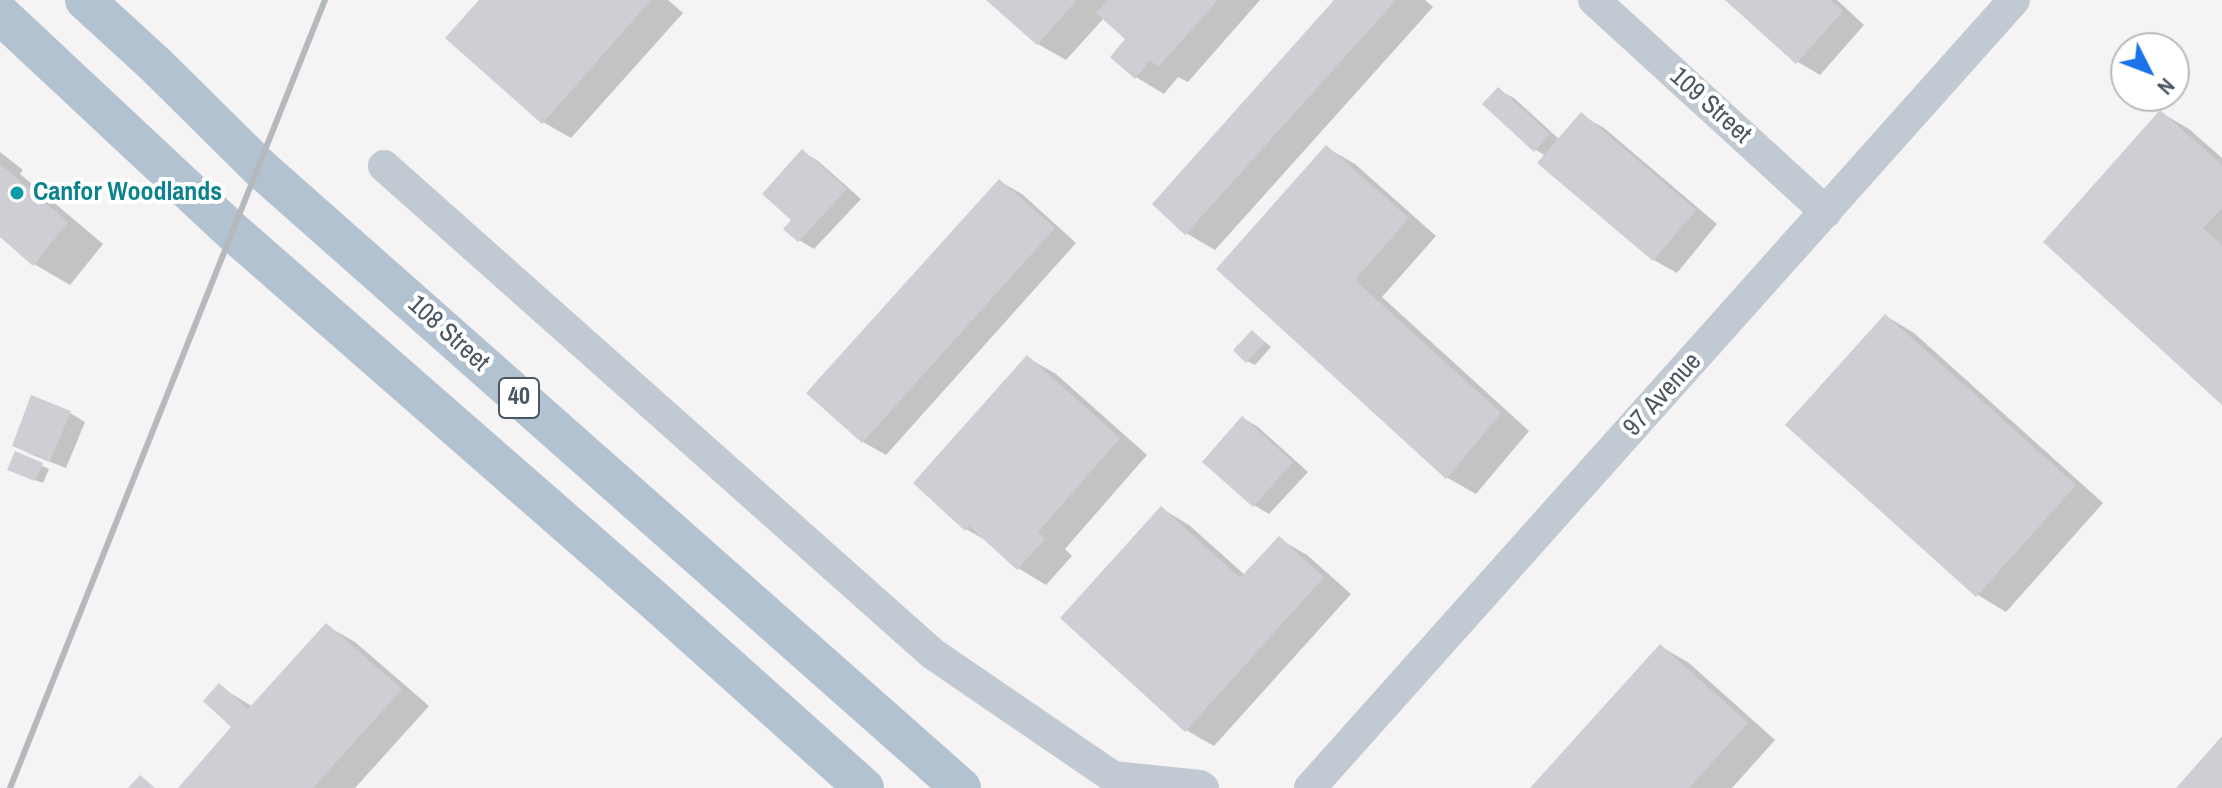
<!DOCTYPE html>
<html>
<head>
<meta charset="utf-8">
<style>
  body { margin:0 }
  #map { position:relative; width:2222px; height:788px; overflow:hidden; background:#f5f3f3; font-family:"Archivo Narrow",sans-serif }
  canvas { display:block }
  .north { position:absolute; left:2110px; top:32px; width:80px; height:80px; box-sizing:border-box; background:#fff; border:2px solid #b7bbc0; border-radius:50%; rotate:132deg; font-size:22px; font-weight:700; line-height:32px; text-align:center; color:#4a5661 }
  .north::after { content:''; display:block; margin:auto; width:28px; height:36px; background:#1a73e8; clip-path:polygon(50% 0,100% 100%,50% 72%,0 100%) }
</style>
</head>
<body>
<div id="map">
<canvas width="2222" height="788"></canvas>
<div class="north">N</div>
</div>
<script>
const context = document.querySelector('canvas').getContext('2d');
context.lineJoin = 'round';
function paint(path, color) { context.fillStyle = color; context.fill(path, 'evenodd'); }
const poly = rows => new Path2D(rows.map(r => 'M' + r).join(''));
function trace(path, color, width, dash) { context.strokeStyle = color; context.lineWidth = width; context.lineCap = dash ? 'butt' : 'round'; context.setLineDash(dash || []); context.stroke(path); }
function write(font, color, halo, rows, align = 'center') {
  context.font = font + ' "Archivo Narrow",sans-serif'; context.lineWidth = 8; context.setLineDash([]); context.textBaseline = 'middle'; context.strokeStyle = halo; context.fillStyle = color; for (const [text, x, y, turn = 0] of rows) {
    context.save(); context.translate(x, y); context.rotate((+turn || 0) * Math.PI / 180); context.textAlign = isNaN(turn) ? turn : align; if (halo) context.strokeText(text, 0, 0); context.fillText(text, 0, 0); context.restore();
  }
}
paint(poly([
  [481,0,668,0,683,13,571,138,543,122],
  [989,0,1260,0,1188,82,1178,77,1164,94,1136,77,1128,39,1104,18,1066,60,1038,44],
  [1337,0,1425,0,1433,7,1215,250,1186,233],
  [1728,0,1837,0,1864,25,1820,75,1798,62],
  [1498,90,1514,98,1560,140,1581,115,1604,128,1717,224,1677,273,1654,260,1546,156,1536,150],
  [2160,112,2189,129,2222,158,2222,403],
  [1327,148,1355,164,1436,236,1382,297,1529,431,1476,494,1448,478,1219,269],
  [0,152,23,170,20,174,103,244,70,285,34,264,0,234],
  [803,152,818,161,861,199,814,249,799,240,794,220],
  [999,181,1022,194,1076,243,886,455,863,442],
  [1886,316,1914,333,2103,503,2006,612,1978,595,1788,425],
  [1253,332,1271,347,1255,365,1247,361],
  [1028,358,1056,374,1147,455,1065,549,1072,556,1046,585,1018,568,992,544,966,529],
  [70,413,85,422,66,468,30,454,14,445],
  [1243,418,1258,427,1308,472,1269,514,1254,505],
  [16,454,49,469,43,483,17,473],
  [1161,508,1189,525,1245,575,1279,539,1307,555,1351,594,1214,746,1186,730],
  [327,626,355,642,429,706,355,788,180,788,234,727,219,686,253,707],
  [1660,646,1689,663,1775,740,1732,788,1533,788]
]), '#0003');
paint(poly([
  [479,0,651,0,542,124,445,38],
  [986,0,1077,0,1037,45],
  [1108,0,1218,0,1158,67,1150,60,1135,79,1110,57,1125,39,1096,13],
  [1334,0,1396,0,1185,235,1152,204],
  [1725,0,1831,0,1843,11,1796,64],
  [1498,87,1550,134,1534,152,1482,104],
  [2160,110,2222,165,2222,208,2203,228,2222,245,2222,405,2043,242],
  [1581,112,1696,210,1653,261,1537,163],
  [1326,145,1409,218,1355,280,1501,413,1446,479,1216,269],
  [802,149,847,189,798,242,783,229,791,220,762,194],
  [0,164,68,222,33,266,0,237],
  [999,179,1055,228,862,443,806,393],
  [1885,314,2076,485,1976,597,1785,425],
  [1252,330,1265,342,1246,363,1233,350],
  [1027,355,1120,438,1038,532,1045,539,1017,570,969,526,965,531,913,483],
  [31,395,71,411,50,461,12,446],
  [1242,416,1293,462,1253,507,1202,462],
  [15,451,43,463,35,481,7,470],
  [1161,506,1240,578,1279,536,1324,577,1185,732,1060,618],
  [326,623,402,689,313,788,178,788,231,727,203,701,219,683,248,709],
  [1660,644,1748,723,1689,788,1530,788],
  [2222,736,2222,788,2176,788],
  [140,775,155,788,128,788]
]), '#cdcfd5');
trace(poly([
  [1594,0,1826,212],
  [384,166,933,654,1113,777,1200,786,1203,788],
  [1310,788,2014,0]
]), '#c1cad2', 32);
trace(poly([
  [85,0,156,65,260,168,961,788],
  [0,14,233,232,654,600,864,788]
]), '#b3c2d1', 40);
trace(poly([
  [10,788,325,0]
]), '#b5b8bd', 6);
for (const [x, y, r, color] of [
  [17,193,8,"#0f9aa8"]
]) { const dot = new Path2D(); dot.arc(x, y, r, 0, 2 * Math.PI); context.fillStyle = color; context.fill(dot); trace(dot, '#fff', 3); }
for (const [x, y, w] of [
  [519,398,40]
]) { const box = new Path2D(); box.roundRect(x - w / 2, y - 20, w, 40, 6); context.fillStyle = '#fff'; context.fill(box); trace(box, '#4a5661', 2); }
write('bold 24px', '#4a5661', null, [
  ["40",519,398]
]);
write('26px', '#4a5661', '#fff', [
  ["109 Street",1710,106,42],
  ["108 Street",448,334,42],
  ["97 Avenue",1663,395,-48]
]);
write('bold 26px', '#0d838f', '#fff', [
  ["Canfor Woodlands",33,193]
], 'left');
</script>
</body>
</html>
